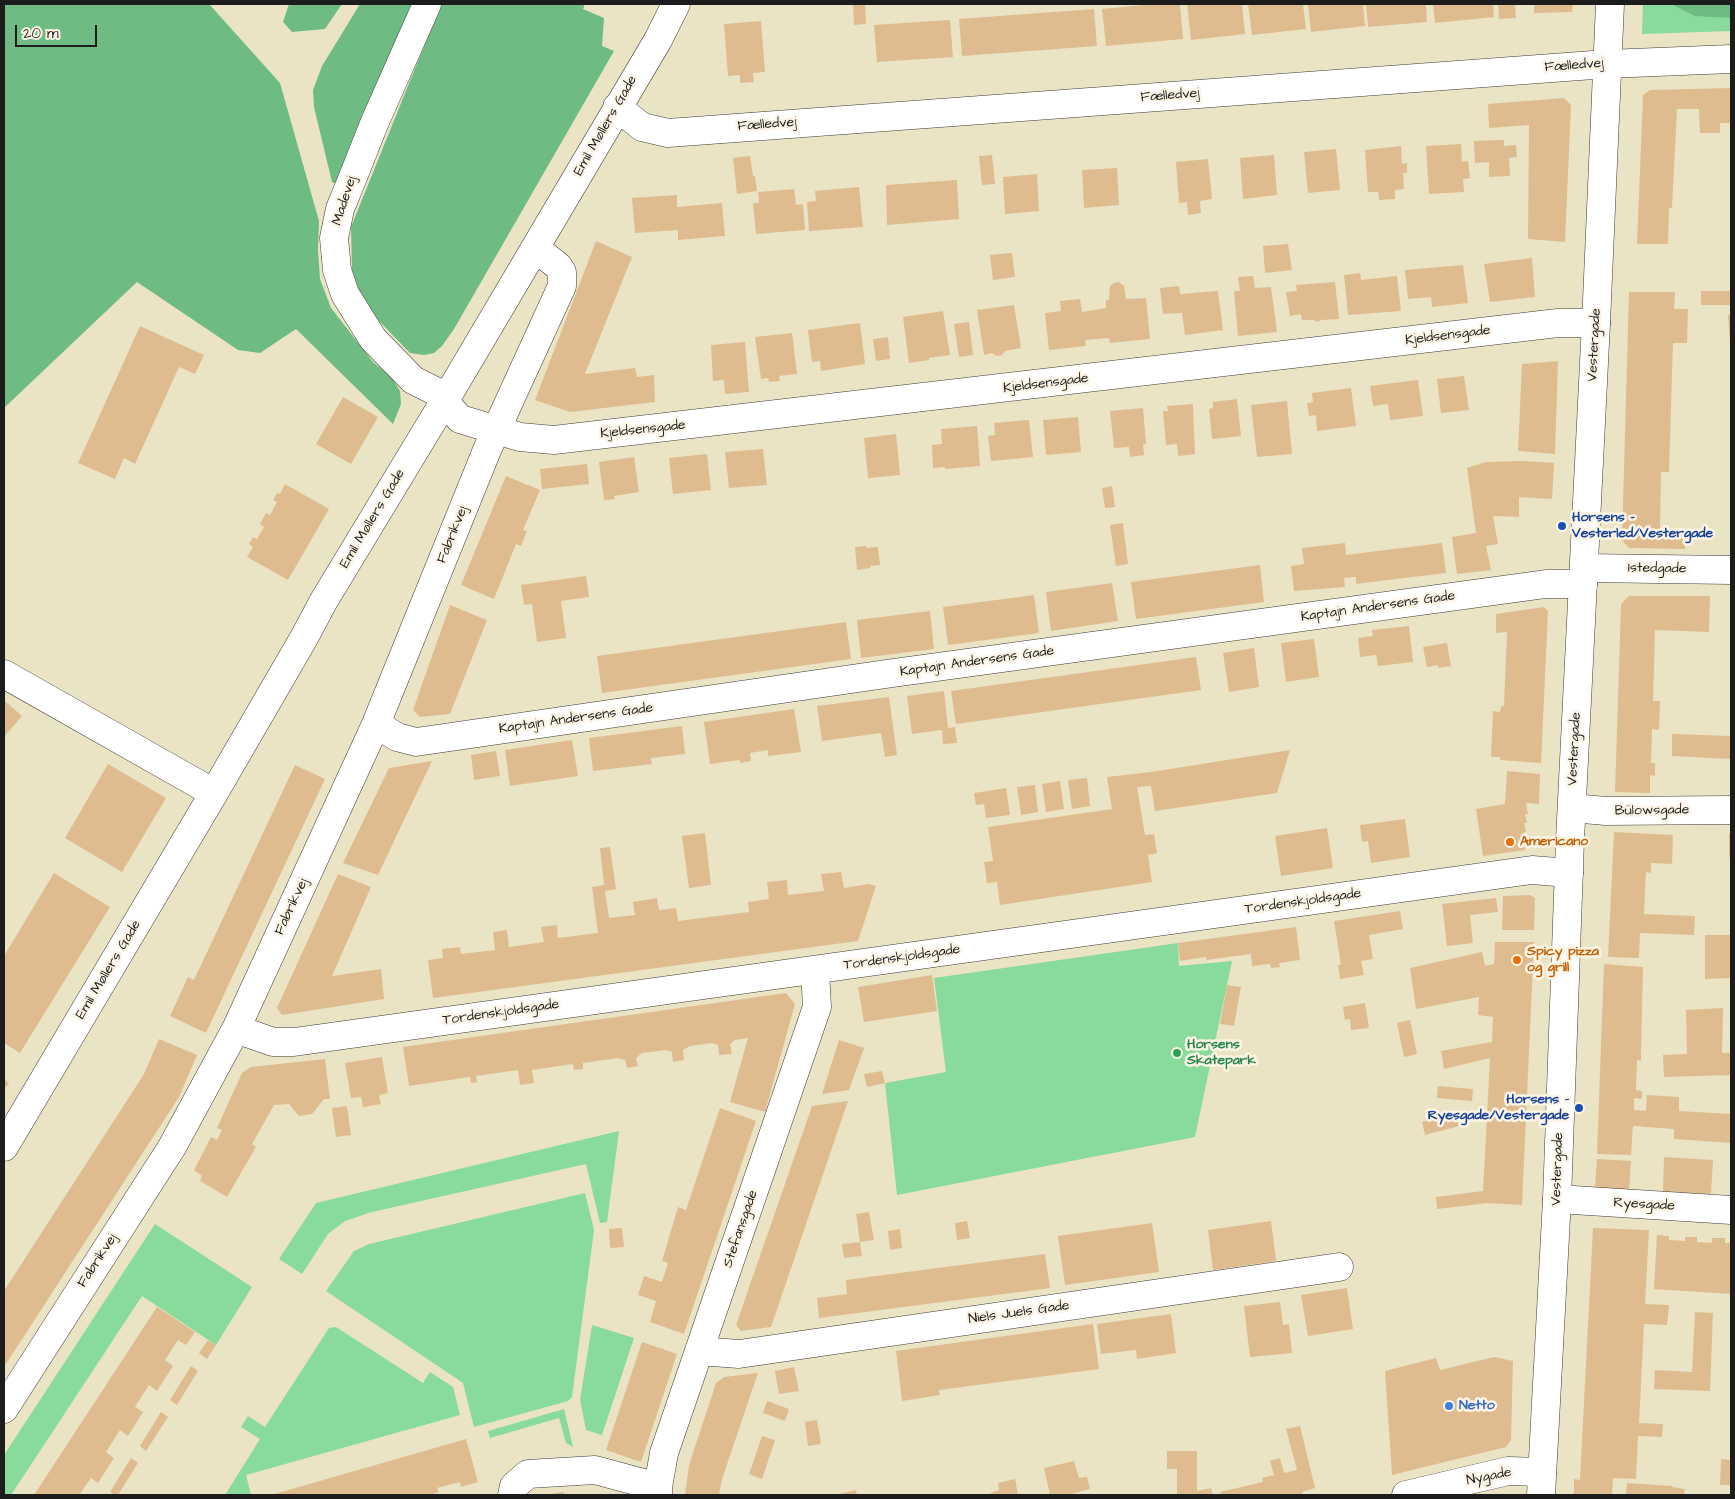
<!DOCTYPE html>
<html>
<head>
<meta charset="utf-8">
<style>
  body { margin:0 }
  #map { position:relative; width:1735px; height:1499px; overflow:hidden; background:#eae4c4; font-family:"Architects Daughter",sans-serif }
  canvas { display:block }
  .frame { position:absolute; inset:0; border:5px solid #1c1c1c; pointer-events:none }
  .scale { position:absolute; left:15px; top:25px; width:82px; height:22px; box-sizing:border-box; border:2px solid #1c1c1c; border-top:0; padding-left:6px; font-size:15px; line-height:18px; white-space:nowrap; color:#1c1c1c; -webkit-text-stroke:4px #fcf5e5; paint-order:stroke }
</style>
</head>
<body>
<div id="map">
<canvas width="1735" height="1499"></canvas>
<div class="frame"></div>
<div class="scale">20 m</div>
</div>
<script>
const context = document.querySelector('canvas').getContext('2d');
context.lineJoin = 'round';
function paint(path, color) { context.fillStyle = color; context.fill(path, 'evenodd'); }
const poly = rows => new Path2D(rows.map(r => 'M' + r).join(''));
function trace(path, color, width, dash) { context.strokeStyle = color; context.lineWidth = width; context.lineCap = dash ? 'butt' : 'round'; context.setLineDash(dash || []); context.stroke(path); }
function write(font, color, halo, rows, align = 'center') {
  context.font = font + ' "Architects Daughter",sans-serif'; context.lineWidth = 5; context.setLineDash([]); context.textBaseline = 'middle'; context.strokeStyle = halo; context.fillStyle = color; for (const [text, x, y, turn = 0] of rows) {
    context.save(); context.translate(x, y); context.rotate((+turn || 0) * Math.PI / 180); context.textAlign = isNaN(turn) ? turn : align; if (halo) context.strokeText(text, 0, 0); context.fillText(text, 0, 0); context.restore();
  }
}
paint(poly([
  [1643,4,1731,4,1731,31,1642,34],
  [1178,943,1179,966,1232,961,1195,1137,897,1195,885,1083,946,1072,934,978],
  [619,1131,607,1222,600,1223,586,1164,372,1212,345,1221,328,1234,302,1274,279,1259,316,1203],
  [585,1193,594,1230,572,1397,568,1401,474,1427,463,1383,326,1291,354,1251,369,1244],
  [155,1224,252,1287,216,1345,142,1296,11,1495,4,1495,4,1455],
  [592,1325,634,1338,602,1435,586,1430,580,1400],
  [336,1327,423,1383,430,1372,453,1387,460,1415,246,1475,251,1495,225,1495,260,1439,241,1427,248,1416,265,1427,329,1328],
  [564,1409,573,1447,566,1443,559,1418,490,1438,488,1431]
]), '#89db9b');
paint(poly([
  [4,4,209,4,280,83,319,221,318,250,320,279,331,308,373,362,392,378,400,391,401,404,393,424,296,329,260,353,238,350,137,282,4,408],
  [289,4,342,4,325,29,292,32,283,22],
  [360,4,413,4,338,185,332,182,314,107,313,90,322,66],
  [441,4,585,4,583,9,604,18,602,46,614,51,454,329,442,346,434,353,424,355,410,353,378,320,359,291,352,270,351,227],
  [1671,4,1731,4,1731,18,1695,16]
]), '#6ebb83');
paint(poly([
  [853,4,865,4,866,24,854,25],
  [1156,4,1180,4,1183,39,1106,46,1102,9],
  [1187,4,1242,4,1245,34,1191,40],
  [1248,4,1303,4,1306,29,1252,35],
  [1308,4,1363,4,1365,26,1311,32],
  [1366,4,1426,4,1427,22,1368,27],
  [1433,4,1493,4,1494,17,1435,23],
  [1498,4,1515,4,1516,18,1499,19],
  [1534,4,1573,4,1572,12,1534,13],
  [1094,9,1097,46,962,56,959,19],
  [950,20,953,57,877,62,874,25],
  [761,21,765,72,753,73,754,82,740,83,740,75,728,76,724,24],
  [1731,88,1731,123,1720,123,1720,133,1700,133,1699,109,1677,109,1672,208,1669,208,1668,244,1637,244,1643,95,1650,90],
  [1564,98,1571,105,1565,242,1528,239,1529,125,1489,128,1488,104],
  [1502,140,1504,140,1504,146,1516,145,1517,157,1509,158,1510,176,1489,177,1489,162,1475,163,1474,141],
  [1461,144,1462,162,1468,161,1470,178,1463,179,1464,192,1429,194,1426,146],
  [1401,146,1402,164,1407,163,1407,173,1403,173,1404,189,1395,190,1395,199,1379,200,1378,192,1368,192,1365,150],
  [1336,149,1340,190,1308,193,1304,152],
  [992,155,995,184,982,185,979,156],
  [1274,155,1277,195,1243,199,1240,158],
  [750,156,753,176,755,176,757,191,737,194,733,158],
  [1208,159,1212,199,1200,201,1201,213,1188,215,1187,202,1179,203,1176,162],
  [1117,168,1119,205,1084,208,1082,170],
  [1037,174,1039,211,1005,214,1003,177],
  [957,180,959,219,887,225,886,185],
  [859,187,863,227,809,231,807,202,816,201,815,191],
  [794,189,796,205,803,204,805,230,756,234,753,203,759,203,758,192],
  [677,195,677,207,722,203,725,236,678,240,678,230,635,233,632,198],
  [596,241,632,257,585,374,635,368,637,377,654,375,655,402,570,412,535,400],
  [1288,244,1292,270,1265,273,1263,246],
  [1012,253,1015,277,993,280,990,255],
  [1532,258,1535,297,1490,302,1484,264],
  [1463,265,1468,303,1432,307,1431,297,1408,299,1405,270],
  [1360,273,1361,280,1397,276,1401,311,1348,315,1344,275],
  [1253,276,1255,288,1271,287,1277,332,1238,336,1234,291,1240,291,1238,277],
  [1119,282,1124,286,1126,299,1146,298,1150,339,1110,343,1109,338,1085,340,1086,346,1049,350,1045,313,1061,311,1060,301,1080,299,1082,312,1106,308,1106,300,1109,300,1110,286,1114,283],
  [1335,282,1339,319,1322,320,1317,322,1314,320,1302,320,1301,314,1290,316,1286,292,1297,291,1296,285],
  [1179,286,1180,294,1218,291,1223,330,1185,335,1182,313,1163,314,1160,288],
  [1701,291,1731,291,1731,305,1701,305],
  [1629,292,1675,292,1674,309,1688,309,1687,343,1673,343,1669,472,1661,472,1660,529,1685,530,1685,549,1629,548,1622,540],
  [1014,305,1021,348,1005,351,1002,355,997,356,992,353,984,355,977,310],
  [943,311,950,355,929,358,929,360,909,363,903,317],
  [1728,315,1731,315,1731,346,1730,346],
  [969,322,973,355,959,357,954,324],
  [860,323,865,364,821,371,820,361,812,362,808,330],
  [140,326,204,355,195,374,179,367,135,464,124,458,115,479,78,463],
  [792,333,797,374,779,376,780,381,769,382,768,378,761,379,755,337],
  [888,337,890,359,876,361,873,339],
  [745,342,749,392,725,394,724,380,713,381,711,345],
  [1558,361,1555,454,1518,451,1522,364],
  [1464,376,1469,410,1441,413,1437,379],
  [1418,380,1423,416,1390,420,1388,404,1373,406,1370,386],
  [1351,388,1356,426,1317,431,1316,415,1309,416,1307,403,1313,402,1312,393],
  [343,397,378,417,351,464,316,444],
  [1237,399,1241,436,1212,439,1209,409,1213,408,1213,402],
  [1287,401,1292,454,1257,457,1251,405],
  [1193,404,1195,454,1178,456,1177,444,1166,445,1163,411,1168,411,1167,406],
  [1143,408,1146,444,1143,444,1144,455,1130,457,1129,447,1114,448,1110,411],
  [1078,417,1081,452,1046,455,1043,420],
  [1029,420,1033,457,991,461,988,436,995,435,994,423],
  [977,426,980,466,945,469,945,467,933,468,932,445,942,444,941,429],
  [896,434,900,475,868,478,864,438],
  [763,449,767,485,729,488,725,452],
  [707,454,711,490,673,494,669,458],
  [634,457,639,492,614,496,615,499,604,500,599,462],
  [1521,461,1554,463,1552,499,1519,497,1519,517,1493,516,1498,544,1486,546,1491,570,1457,574,1452,537,1476,533,1467,468,1486,462],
  [587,464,589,484,542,489,540,469],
  [506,476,540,490,523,530,527,531,521,546,516,544,494,599,461,585],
  [285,484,329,509,288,580,247,557,253,547,249,544,253,537,257,539,264,527,260,524,266,513,270,515,277,502,273,500,277,493,280,494],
  [1112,486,1115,507,1105,508,1102,488],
  [1123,523,1128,564,1116,566,1110,525],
  [1345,543,1346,555,1442,543,1446,573,1356,584,1356,577,1344,578,1345,587,1294,591,1291,566,1304,564,1302,548],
  [866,546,866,548,878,547,880,565,870,566,870,568,857,570,855,547],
  [1260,565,1264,602,1136,619,1131,582],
  [586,576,589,597,561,601,566,638,537,642,532,604,524,605,521,585],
  [1112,583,1118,621,1051,631,1046,592],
  [1034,595,1039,633,948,645,943,607],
  [1629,596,1710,596,1709,632,1655,630,1653,701,1660,701,1659,730,1652,729,1651,763,1655,763,1655,776,1650,775,1650,793,1615,792,1621,604],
  [450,605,487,620,450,714,420,717,413,710],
  [1544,607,1548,611,1541,763,1500,760,1500,757,1491,757,1493,711,1500,712,1501,706,1504,706,1507,632,1496,633,1496,614],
  [930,611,934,649,861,658,857,620],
  [846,622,851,659,602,693,597,656],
  [1409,626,1413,662,1378,666,1376,655,1360,657,1358,638,1373,636,1372,630],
  [1314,639,1319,677,1286,682,1281,643],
  [1447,643,1451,666,1438,668,1438,665,1427,667,1423,647],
  [1254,648,1259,687,1229,692,1223,653],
  [1196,657,1201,690,956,724,951,691],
  [944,691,948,728,955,727,957,743,943,744,942,730,912,734,907,696],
  [889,697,897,755,885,757,881,733,822,741,817,706],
  [4,700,22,716,4,737],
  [794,709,801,752,768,756,768,750,750,753,751,761,740,763,740,760,710,764,704,722],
  [682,726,685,754,651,758,652,764,593,771,589,738],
  [1672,734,1731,736,1730,759,1672,756],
  [572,740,578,776,510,786,505,750],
  [1290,750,1277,793,1155,811,1151,786,1137,787,1145,835,1154,834,1157,853,1148,855,1152,882,1000,905,997,882,987,883,984,862,993,861,988,827,1112,809,1107,777,1151,772],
  [496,751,500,776,474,780,471,755],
  [432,761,378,875,343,863,389,768],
  [108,764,166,798,122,872,65,838],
  [295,765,325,779,206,1033,170,1016,188,977,194,980],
  [1507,771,1540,774,1539,804,1526,803,1528,814,1525,814,1527,823,1524,823,1526,832,1524,832,1525,840,1523,841,1525,850,1483,856,1476,809,1505,804],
  [1087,778,1090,806,1072,809,1068,780],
  [1060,781,1064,809,1046,812,1042,784],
  [1035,785,1038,812,1021,815,1017,787],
  [1006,788,1010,815,986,818,984,804,976,805,974,793],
  [1405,819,1410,857,1371,863,1368,841,1362,842,1360,825],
  [1327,828,1333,868,1281,876,1275,836],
  [1614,832,1673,835,1672,864,1651,863,1651,873,1646,872,1644,914,1695,916,1694,935,1640,933,1639,958,1608,957],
  [705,833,711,885,689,888,682,836],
  [1729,834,1731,834,1731,857,1729,857],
  [610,847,616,889,605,891,609,918,635,915,633,902,657,898,659,910,676,908,678,921,749,912,748,902,769,899,767,882,787,880,788,895,824,891,821,874,841,872,844,888,869,884,876,886,858,941,433,998,428,960,443,958,442,949,460,947,461,954,495,950,493,932,507,930,509,947,544,942,541,927,557,925,558,938,598,933,592,887,604,885,600,848],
  [54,873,110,907,20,1053,4,1043,4,956],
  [338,874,371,887,332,976,381,969,384,999,282,1015,277,1008],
  [1530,895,1535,898,1534,930,1502,930,1503,896],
  [1496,898,1498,912,1470,915,1473,943,1447,946,1442,904],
  [1400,911,1403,929,1369,935,1373,959,1361,961,1364,975,1340,979,1338,965,1341,965,1334,921],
  [1296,927,1300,960,1279,963,1280,967,1271,968,1270,964,1252,966,1251,954,1206,960,1206,957,1180,961,1178,943],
  [1705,935,1731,935,1731,978,1705,979],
  [1495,942,1534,942,1522,1205,1488,1203,1437,1209,1436,1197,1483,1191,1490,1058,1444,1069,1441,1051,1492,1042,1493,1017,1478,1015,1479,997,1416,1009,1410,968,1482,952,1485,966,1494,964],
  [1604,964,1643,967,1641,1055,1641,1061,1637,1060,1636,1090,1642,1091,1642,1099,1634,1098,1634,1110,1646,1111,1647,1095,1679,1097,1679,1111,1731,1114,1731,1143,1674,1139,1674,1129,1633,1126,1631,1155,1597,1154],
  [932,975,937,1011,864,1022,858,987],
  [1227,985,1241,987,1234,1026,1220,1024],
  [786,993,795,1004,765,1112,730,1102,748,1038,735,1040,730,1044,732,1054,719,1055,718,1045,712,1043,690,1046,683,1050,684,1060,673,1062,672,1052,666,1050,642,1053,636,1058,638,1066,627,1068,625,1060,618,1058,583,1063,583,1069,574,1070,573,1064,532,1070,534,1083,520,1085,518,1070,476,1076,477,1082,471,1083,470,1077,409,1086,403,1047],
  [1365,1003,1369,1028,1351,1030,1350,1019,1345,1020,1343,1007],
  [1723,1008,1722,1053,1731,1053,1731,1075,1664,1077,1663,1055,1687,1054,1686,1010],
  [1410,1020,1417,1054,1404,1057,1397,1023],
  [159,1039,197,1055,179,1097,4,1367,4,1291,144,1074],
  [839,1040,864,1048,849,1090,822,1094],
  [382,1057,388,1093,379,1095,381,1104,363,1107,361,1097,351,1098,345,1063],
  [325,1059,330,1099,324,1099,312,1114,299,1116,289,1104,274,1105,252,1144,256,1147,227,1197,200,1181,202,1176,194,1170,211,1137,217,1140,222,1130,217,1128,242,1073,251,1067],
  [882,1071,885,1083,867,1087,864,1074],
  [4,1079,9,1083,4,1090],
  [1438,1086,1473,1089,1472,1101,1437,1098],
  [848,1101,771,1327,741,1331,736,1325,812,1106],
  [347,1106,351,1135,336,1137,332,1108],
  [720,1108,756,1121,684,1334,650,1322,656,1301,638,1295,644,1276,662,1282,668,1263,662,1261,678,1207,686,1210],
  [1455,1113,1459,1126,1425,1135,1422,1122],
  [1664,1157,1713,1160,1711,1194,1663,1192],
  [1597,1159,1631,1161,1629,1191,1595,1188],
  [869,1212,874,1240,860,1242,862,1256,844,1258,842,1244,860,1242,856,1214],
  [967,1221,970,1238,957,1240,955,1223],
  [1271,1221,1276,1261,1213,1270,1208,1230],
  [1152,1223,1159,1272,1065,1285,1058,1236],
  [622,1228,624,1247,610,1248,609,1229],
  [1593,1228,1649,1230,1645,1304,1669,1305,1667,1325,1644,1324,1639,1423,1663,1424,1662,1437,1638,1436,1636,1479,1613,1478,1612,1495,1574,1495,1574,1479,1580,1480],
  [900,1229,902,1248,890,1250,888,1231],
  [1657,1235,1669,1236,1669,1240,1685,1241,1685,1237,1697,1237,1697,1242,1712,1243,1712,1238,1725,1238,1725,1243,1731,1243,1731,1294,1654,1289],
  [1045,1254,1050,1288,819,1318,817,1298,847,1294,846,1280],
  [1347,1288,1353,1329,1308,1336,1301,1295],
  [1280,1302,1283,1325,1289,1324,1292,1353,1250,1357,1244,1306],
  [157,1307,195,1332,186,1345,178,1340,165,1360,173,1366,157,1391,149,1385,135,1407,143,1412,128,1436,120,1430,106,1452,114,1458,98,1483,91,1478,79,1495,34,1495],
  [1695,1312,1713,1313,1710,1391,1654,1389,1655,1370,1692,1372],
  [1171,1314,1176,1353,1137,1359,1136,1350,1101,1354,1097,1324],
  [1093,1324,1099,1369,939,1390,940,1395,902,1401,896,1351],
  [208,1340,216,1345,207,1359,199,1353],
  [642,1342,677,1354,641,1462,606,1450],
  [1494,1357,1513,1361,1511,1440,1506,1447,1392,1475,1385,1371,1436,1358,1440,1370],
  [191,1366,198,1371,177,1405,170,1400],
  [794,1367,799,1391,779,1394,775,1371],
  [758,1373,722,1479,719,1495,685,1495,689,1465,716,1383,724,1377],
  [767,1401,789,1409,785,1421,763,1413],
  [161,1412,168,1417,146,1451,140,1446],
  [817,1420,821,1444,808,1446,805,1422],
  [1300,1426,1315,1488,1302,1492,1303,1495,1221,1495,1220,1492,1263,1482,1262,1478,1274,1475,1270,1461,1280,1458,1284,1473,1297,1470,1286,1429],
  [762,1436,775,1440,762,1479,749,1474],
  [466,1439,478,1482,461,1487,460,1482,437,1488,439,1492,429,1495,271,1495],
  [1167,1451,1197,1451,1197,1491,1211,1488,1213,1495,1177,1495,1177,1469,1167,1469],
  [131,1458,138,1463,118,1495,114,1495,110,1492],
  [1721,1459,1731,1460,1731,1485,1720,1485],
  [1074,1461,1079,1478,1087,1477,1090,1489,1067,1495,1050,1495,1044,1468],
  [1015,1479,1018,1495,991,1495,991,1493,999,1490,998,1483],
  [1627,1483,1672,1486,1672,1487,1685,1489,1684,1495,1626,1494],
  [856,1490,857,1495,835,1495],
  [564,1492,564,1495,549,1495,549,1494]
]), '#dfbc90');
const minor = poly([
  [427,4,374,124,353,177,340,209,334,238,337,270,345,294,373,339,413,380,447,397],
  [617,107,642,127,668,133,1607,64,1731,59],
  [444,401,460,419,520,437,554,440,1558,323,1596,323],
  [1584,568,1731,570],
  [4,674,214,793],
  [376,724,397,737,416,742,893,673,1546,584,1583,584],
  [1572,808,1606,811,1731,810],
  [236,1029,273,1042,294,1042,1532,870,1569,873],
  [4,1147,214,793,305,636,323,602,447,397,658,40,676,4],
  [1557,1199,1731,1210],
  [699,1351,739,1354,1339,1267],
  [4,1409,172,1147,236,1029,376,724,487,450,562,286,562,272,558,266,535,248],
  [512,1495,514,1486,528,1474,595,1470,658,1487],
  [658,1495,658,1487,664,1453,817,1007,815,970],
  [1406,1495,1508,1471,1542,1472]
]);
const major = poly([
  [1541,1495,1557,1199,1570,840,1596,323,1610,4]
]);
trace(minor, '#3b3a35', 29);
trace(major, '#3b3a35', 29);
trace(minor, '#fff', 28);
trace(major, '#fff', 28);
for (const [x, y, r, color] of [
  [1562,526,5,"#1a4fb4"],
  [1510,842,5,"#e8710a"],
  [1517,960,5,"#e8710a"],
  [1177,1053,5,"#2e9e5b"],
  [1579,1108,5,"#1a4fb4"],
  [1449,1406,5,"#3f7fe0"]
]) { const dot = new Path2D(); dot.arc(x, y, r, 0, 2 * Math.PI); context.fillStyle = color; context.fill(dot); trace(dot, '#fcf5e5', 2); }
write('14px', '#1c1c1c', '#fcf5e5', [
  ["Fælledvej",1574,66,-4],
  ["Fælledvej",1170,96,-4],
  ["Fælledvej",767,125,-4],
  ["Emil Møllers Gade",606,126,-60],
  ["Madevej",345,201,-72],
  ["Kjeldsensgade",1448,336,-7],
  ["Vestergade",1595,345,-87],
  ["Kjeldsensgade",1046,384,-7],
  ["Kjeldsensgade",643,430,-6],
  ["Emil Møllers Gade",373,519,-59],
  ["Fabrikvej",453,535,-68],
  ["Istedgade",1657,569,1],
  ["Kaptajn Andersens Gade",1378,607,-8],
  ["Kaptajn Andersens Gade",977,662,-8],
  ["Kaptajn Andersens Gade",576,719,-8],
  ["Vestergade",1575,749,-87],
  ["Bülowsgade",1652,811,-1],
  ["Tordenskjoldsgade",1303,902,-8],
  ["Fabrikvej",292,907,-65],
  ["Tordenskjoldsgade",902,958,-8],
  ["Emil Møllers Gade",109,970,-59],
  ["Tordenskjoldsgade",501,1013,-8],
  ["Vestergade",1558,1169,-88],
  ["Ryesgade",1644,1205,3],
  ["Stefansgade",741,1229,-71],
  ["Fabrikvej",98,1261,-57],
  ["Niels Juels Gade",1019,1313,-8],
  ["Nygade",1489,1477,-11]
]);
write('bold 14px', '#164399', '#fcf5e5', [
  ["Horsens -",1572,518],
  ["Vesterled/Vestergade",1572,534],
  ["Horsens -",1569,1100,"right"],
  ["Ryesgade/Vestergade",1569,1116,"right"]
], 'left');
write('bold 14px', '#c56008', '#fcf5e5', [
  ["Americano",1520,842],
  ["Spicy pizza",1527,952],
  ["og grill",1527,968]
], 'left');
write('bold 14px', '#27864d', '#fcf5e5', [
  ["Horsens",1187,1045],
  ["Skatepark",1187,1061]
], 'left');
write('bold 14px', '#366cbe', '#fcf5e5', [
  ["Netto",1459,1406]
], 'left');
</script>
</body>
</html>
